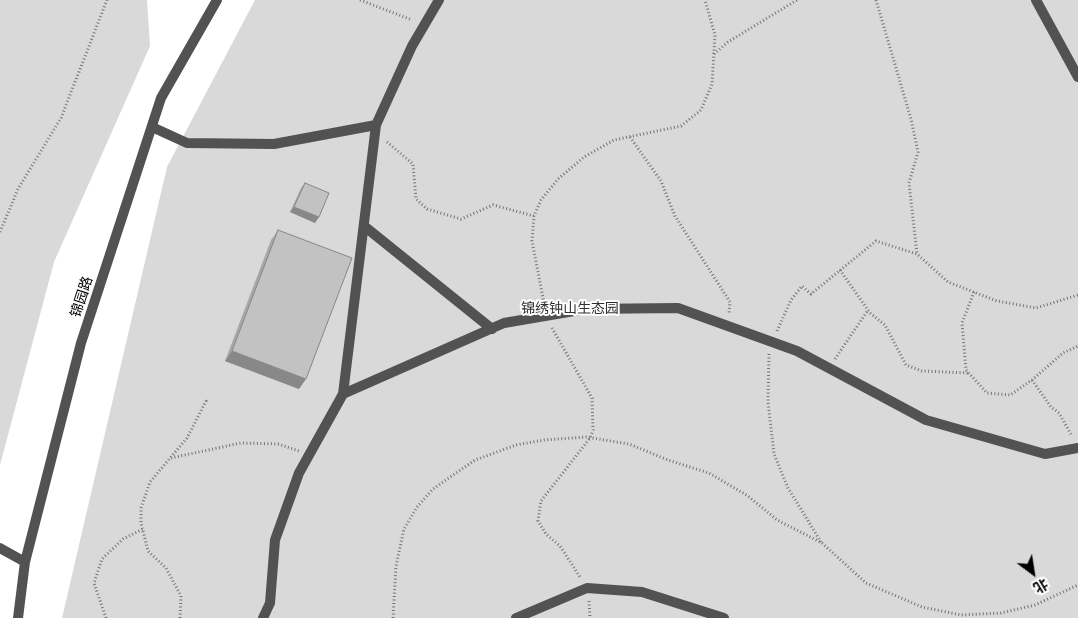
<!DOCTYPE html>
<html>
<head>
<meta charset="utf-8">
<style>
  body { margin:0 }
  #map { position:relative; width:1078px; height:618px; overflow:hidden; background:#fff; font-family:"IBM Plex Sans","Noto Sans SC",sans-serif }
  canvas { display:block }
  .north { position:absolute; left:1008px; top:548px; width:50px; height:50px; -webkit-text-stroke:4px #fff; paint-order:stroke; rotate:149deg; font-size:14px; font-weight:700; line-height:20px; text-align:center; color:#000 }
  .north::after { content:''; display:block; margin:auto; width:18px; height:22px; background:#000; clip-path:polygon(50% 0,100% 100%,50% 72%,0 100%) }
</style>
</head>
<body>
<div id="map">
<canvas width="1078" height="618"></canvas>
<div class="north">北</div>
</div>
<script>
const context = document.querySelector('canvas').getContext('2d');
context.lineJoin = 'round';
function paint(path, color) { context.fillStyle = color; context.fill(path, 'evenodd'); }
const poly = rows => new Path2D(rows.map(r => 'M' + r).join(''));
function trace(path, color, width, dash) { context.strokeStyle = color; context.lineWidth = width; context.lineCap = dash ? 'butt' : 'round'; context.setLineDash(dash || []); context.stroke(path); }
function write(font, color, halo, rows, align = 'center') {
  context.font = font + ' "IBM Plex Sans","Noto Sans SC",sans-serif'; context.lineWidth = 4; context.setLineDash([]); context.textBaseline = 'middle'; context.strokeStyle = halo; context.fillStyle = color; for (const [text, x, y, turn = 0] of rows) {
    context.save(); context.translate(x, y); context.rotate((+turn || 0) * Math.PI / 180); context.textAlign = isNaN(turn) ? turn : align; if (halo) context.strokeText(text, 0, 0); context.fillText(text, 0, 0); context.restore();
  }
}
paint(poly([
  [0,0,147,0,150,46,54,262,0,465],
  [255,0,1078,0,1078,618,62,618,167,167]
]), '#d9d9d9');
trace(poly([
  [360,0,412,20],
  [876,0,911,119,918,152,909,183,917,254],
  [714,54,728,42,797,0],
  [630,137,661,181,675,216,730,302,729,313],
  [387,142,413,164,416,199,427,209,461,219,493,205,534,216],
  [0,232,18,189,61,118,107,0],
  [840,270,870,313,885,325,906,365,922,371,969,373],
  [974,292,962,323,966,370,987,393,1010,395,1032,380,1063,353,1078,346],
  [544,303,532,241,534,216,541,200,558,179,584,157,614,140,681,126,701,110,712,84,715,35,705,0],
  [552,328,592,398,593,430,590,438,541,501,538,521,546,534,560,546,580,577],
  [777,331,791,300,802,286,811,294,876,241,917,254,948,282,997,301,1036,308,1078,295],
  [769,354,768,402,774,454,788,488,821,542],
  [835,359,868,310],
  [1032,380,1051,407,1059,413,1072,436],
  [171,458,241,443,278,444,299,451],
  [589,601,590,618],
  [106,618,94,583,102,559,123,539,143,529],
  [180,618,181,596,166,568,148,551,141,523,141,508,150,482,187,438,206,401,204,399],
  [393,618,396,566,404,529,417,507,433,489,475,460,516,445,544,440,586,437,629,444,668,460,709,473,748,496,777,520,822,543,866,583,922,607,961,615,1001,613,1035,605,1078,585]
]), '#747474', 3, [1, 2.5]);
trace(poly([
  [1036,0,1078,77],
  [376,125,412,46,439,0],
  [152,127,187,143,274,144,376,125,343,394,504,323,586,309,678,308,797,351,926,420,1045,454,1078,448],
  [364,226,492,329],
  [263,618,270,603,275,540,299,473,343,394],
  [516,618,587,588,642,592,724,618]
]), '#525252', 10);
trace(poly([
  [0,548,25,562],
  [18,618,25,562,81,343,161,98,217,0]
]), '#525252', 10);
paint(poly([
  [305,183,315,223,290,212,301,188],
  [278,230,299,389,225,361,271,240]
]), '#a7a7a7');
paint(poly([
  [294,207,319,217,315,223,290,212],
  [232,351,306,379,299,389,225,361]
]), '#888');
const building = poly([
  [305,183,329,193,319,217,294,207,305,183],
  [278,230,352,258,306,379,232,351,278,230]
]);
paint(building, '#c2c2c2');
trace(building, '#888', 1);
write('14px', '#000', '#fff', [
  ["锦园路",82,297,-72]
]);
write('14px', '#303030', '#fff', [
  ["锦绣钟山生态园",570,309]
]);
</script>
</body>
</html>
